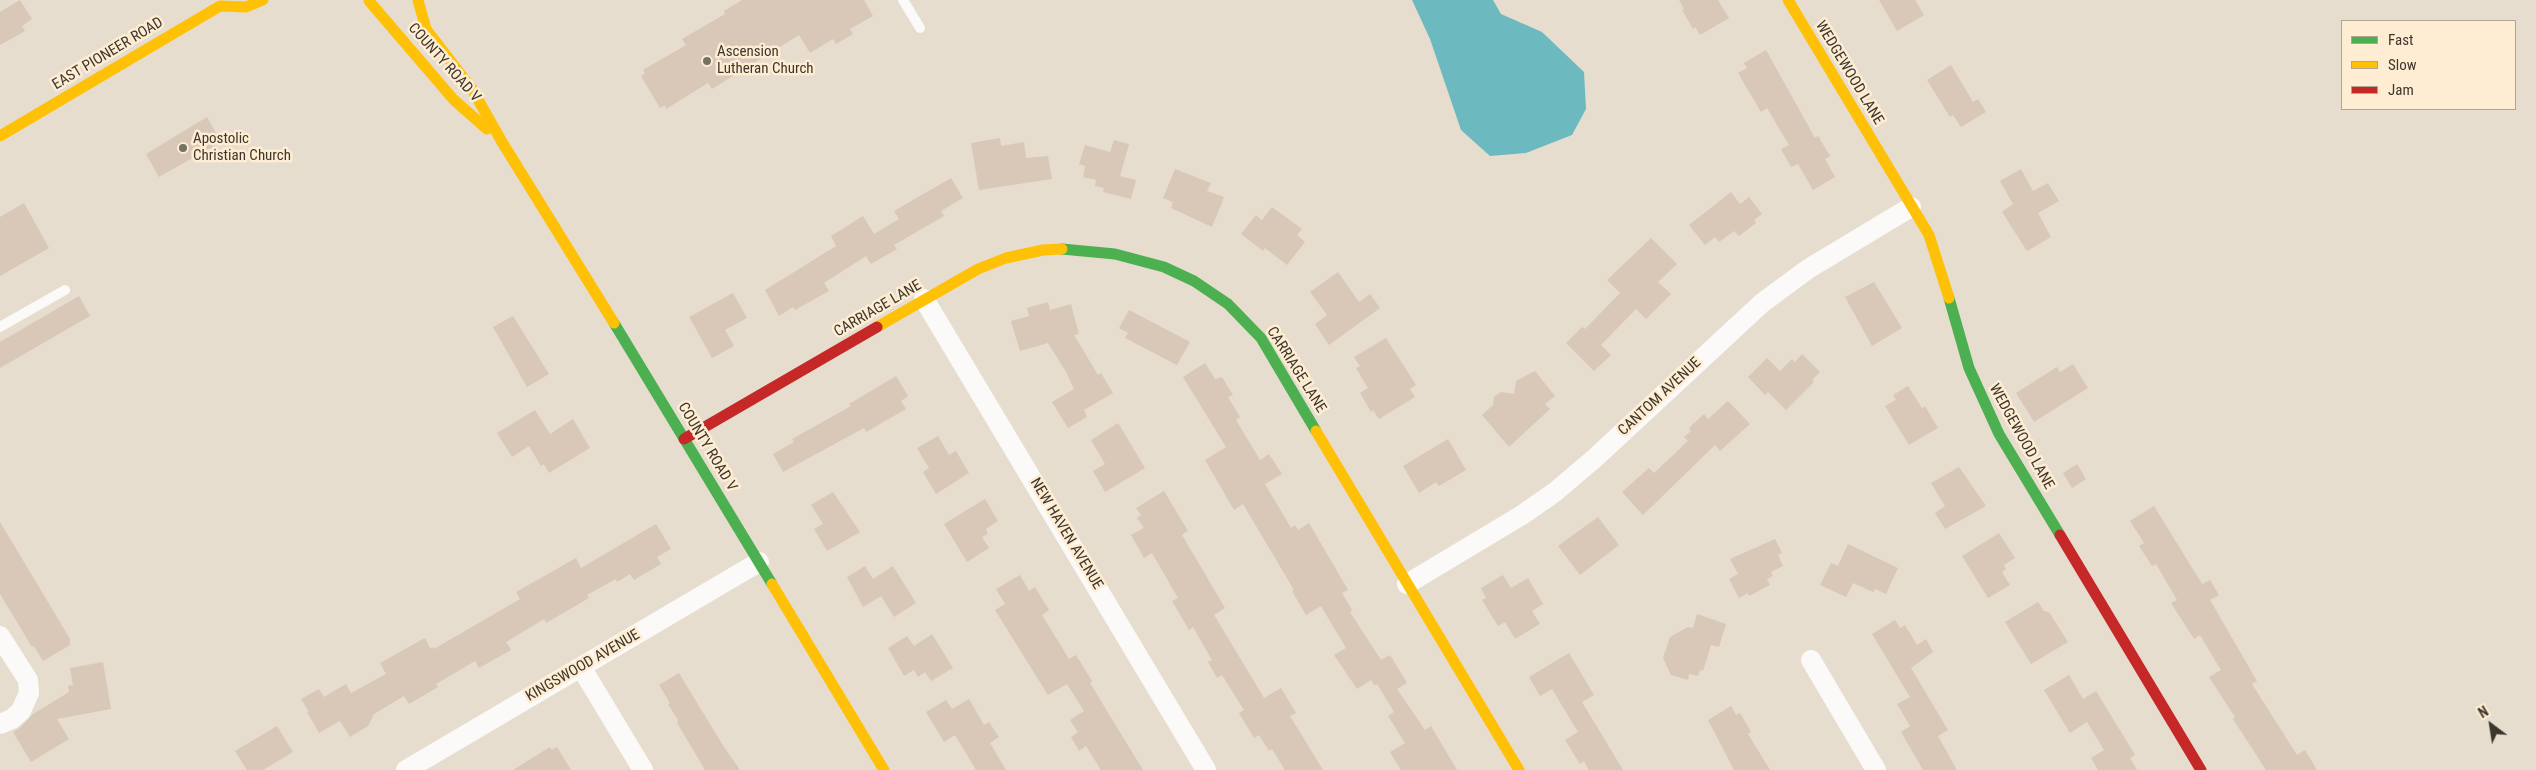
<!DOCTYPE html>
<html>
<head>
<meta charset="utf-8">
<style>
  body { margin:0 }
  #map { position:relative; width:2536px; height:770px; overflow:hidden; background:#e6ddcf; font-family:"Roboto Condensed",sans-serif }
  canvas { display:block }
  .legend { position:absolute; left:2341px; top:20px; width:175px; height:90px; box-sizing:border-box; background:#feedd2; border:1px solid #b1a490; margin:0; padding:6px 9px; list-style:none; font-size:15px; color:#3d362c }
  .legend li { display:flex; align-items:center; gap:10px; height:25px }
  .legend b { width:25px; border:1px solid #b1a490 }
  .north { position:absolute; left:2466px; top:700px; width:50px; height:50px; -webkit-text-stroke:4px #feedd2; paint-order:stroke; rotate:329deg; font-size:14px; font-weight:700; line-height:20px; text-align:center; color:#3d362c }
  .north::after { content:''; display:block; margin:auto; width:18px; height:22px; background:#3d362c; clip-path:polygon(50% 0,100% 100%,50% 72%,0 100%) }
</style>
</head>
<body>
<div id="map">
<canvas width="2536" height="770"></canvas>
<ul class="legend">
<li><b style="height:6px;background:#4caf50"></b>Fast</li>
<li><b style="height:6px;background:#ffc107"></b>Slow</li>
<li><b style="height:6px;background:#c62828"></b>Jam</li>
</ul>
<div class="north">N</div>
</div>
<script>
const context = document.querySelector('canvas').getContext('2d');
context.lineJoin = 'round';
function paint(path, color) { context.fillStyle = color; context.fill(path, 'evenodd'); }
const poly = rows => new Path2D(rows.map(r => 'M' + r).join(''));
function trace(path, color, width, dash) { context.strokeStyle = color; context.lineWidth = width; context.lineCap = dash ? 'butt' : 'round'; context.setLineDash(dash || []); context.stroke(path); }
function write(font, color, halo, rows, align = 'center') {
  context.font = font + ' "Roboto Condensed",sans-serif'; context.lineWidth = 5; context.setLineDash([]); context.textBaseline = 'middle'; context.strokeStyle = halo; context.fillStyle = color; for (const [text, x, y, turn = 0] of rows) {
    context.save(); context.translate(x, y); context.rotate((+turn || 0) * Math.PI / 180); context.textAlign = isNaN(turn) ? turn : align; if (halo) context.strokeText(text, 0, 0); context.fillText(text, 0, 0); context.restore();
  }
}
paint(poly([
  [1412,0,1493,0,1501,14,1542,32,1584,72,1586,109,1572,135,1526,153,1490,156,1461,130,1430,39]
]), '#6cb9c0');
paint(poly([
  [20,0,32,19,22,26,25,31,0,45,0,12],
  [742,0,864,0,873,16,850,29,853,34,836,44,833,39,810,53,799,35,712,89,708,83,666,109,665,105,660,108,641,76,645,73,643,70,686,45,682,39,725,14,724,11],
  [1679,0,1718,0,1729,18,1700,35,1695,27,1693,29,1682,10,1684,9],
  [1879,0,1915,0,1924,15,1897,31],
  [1766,50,1815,138,1818,136,1830,156,1825,159,1835,177,1813,190,1798,164,1791,167,1781,149,1789,145,1767,108,1761,112,1738,73,1747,68,1744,63],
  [1951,65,1973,102,1978,99,1986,112,1961,127,1953,115,1950,117,1927,80],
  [207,117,221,142,159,177,146,154],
  [1000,138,1001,146,1024,142,1026,158,1048,156,1052,179,979,190,971,143],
  [1114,140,1129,144,1120,176,1136,180,1131,199,1103,192,1104,188,1095,186,1096,180,1083,177,1085,166,1079,164,1085,145,1110,152],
  [1175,169,1211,183,1207,191,1224,197,1212,227,1171,208,1173,202,1163,198],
  [2021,169,2033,191,2048,183,2059,201,2038,213,2051,237,2027,251,2002,212,2013,204,2000,181],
  [951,178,963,198,941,211,944,216,894,245,897,249,871,264,866,256,824,283,829,291,795,310,793,307,779,316,765,290,836,246,831,236,863,216,874,234,899,219,894,211],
  [1731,192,1740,204,1749,197,1762,214,1754,220,1756,223,1739,236,1734,231,1719,242,1715,237,1705,245,1689,225],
  [24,203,49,248,0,276,0,217],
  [1272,207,1302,229,1297,235,1305,242,1287,265,1265,248,1263,251,1241,234,1256,215,1262,220],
  [1651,238,1677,264,1658,282,1671,294,1646,319,1636,309,1601,345,1611,355,1594,371,1566,343,1582,327,1585,329,1620,293,1607,280],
  [1338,272,1359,302,1370,294,1380,308,1329,345,1315,324,1327,315,1310,292],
  [1874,282,1902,328,1872,346,1845,297],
  [733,293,747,318,725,330,734,346,712,358,689,317],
  [79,296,90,316,0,368,0,342],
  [1048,302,1050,310,1071,304,1079,334,1074,335,1098,375,1101,373,1113,393,1084,410,1087,417,1068,428,1052,402,1074,389,1066,372,1048,343,1020,351,1011,321,1029,316,1027,308],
  [1129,310,1190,342,1177,365,1125,338,1128,333,1119,328],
  [513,316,549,374,527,387,493,327],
  [1386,338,1416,385,1410,389,1415,397,1379,419,1373,410,1371,412,1360,393,1368,388,1356,368,1360,366,1354,357],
  [1802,354,1820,372,1812,380,1814,382,1786,410,1768,392,1765,395,1748,377,1767,358,1780,371,1792,359,1795,362],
  [1205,363,1215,379,1222,377,1233,395,1228,397,1240,417,1236,420,1260,460,1269,454,1282,474,1265,484,1291,528,1295,525,1298,530,1309,523,1348,590,1342,593,1352,610,1350,612,1381,660,1390,655,1407,683,1397,689,1425,730,1431,726,1457,770,1401,770,1390,752,1405,743,1388,716,1394,712,1377,684,1374,685,1371,680,1357,689,1334,655,1346,648,1321,606,1306,615,1292,591,1294,590,1243,504,1234,510,1205,460,1226,447,1183,377],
  [2073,364,2088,388,2034,422,2016,393,2057,367,2060,372],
  [1535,371,1555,396,1545,404,1550,409,1509,447,1482,415,1493,405,1494,397,1501,392,1514,394,1516,381],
  [896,376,908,396,901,401,906,409,866,432,864,428,783,472,773,454,794,442,792,439,851,406,849,404],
  [1908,386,1922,408,1925,406,1938,428,1909,445,1885,406,1896,400,1893,395],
  [1728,401,1750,424,1720,451,1715,445,1643,515,1622,492,1649,468,1654,473,1688,441,1684,437,1691,431,1689,428,1704,414,1708,419],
  [535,410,550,434,573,419,590,448,549,473,544,464,541,466,529,446,512,457,497,433],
  [1118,423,1145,468,1105,492,1093,471,1105,464,1091,440],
  [938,436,949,455,956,451,969,473,936,494,923,472,929,468,917,448],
  [1448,439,1466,470,1439,486,1436,482,1419,493,1403,466],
  [2077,464,2086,479,2072,488,2063,473],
  [1959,467,1986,506,1945,529,1935,513,1945,506,1931,483],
  [1164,491,1188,531,1182,535,1225,608,1214,615,1264,698,1281,688,1296,713,1290,716,1323,770,1285,770,1272,749,1269,751,1259,735,1254,738,1239,713,1244,710,1222,675,1217,678,1208,662,1212,660,1193,627,1189,630,1172,601,1178,598,1152,553,1144,558,1131,535,1144,528,1137,518,1141,515,1136,508],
  [833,492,860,532,827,551,814,529,823,524,811,505],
  [985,499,998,521,986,529,988,534,982,537,989,548,967,562,944,524],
  [2154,506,2202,584,2210,580,2219,595,2210,600,2257,681,2252,684,2297,755,2305,750,2317,770,2266,770,2233,719,2235,717,2209,677,2221,670,2200,635,2194,639,2171,603,2177,600,2156,564,2152,566,2139,546,2144,543,2130,521],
  [1598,517,1619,545,1580,575,1558,546],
  [0,522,70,639,70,645,43,661,34,646,32,647,0,594],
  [656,524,671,549,657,557,661,564,634,580,630,574,617,582,616,579,587,595,589,598,546,623,544,619,506,642,511,650,479,668,475,661,436,684,438,687,409,704,404,696,374,714,368,726,350,737,340,721,319,733,307,712,309,712,301,699,319,689,324,697,346,684,351,693,386,674,380,663,425,638,430,648,433,647,434,649,520,599,516,592,576,558,581,568],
  [1999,533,2015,558,2004,565,2006,569,2002,572,2010,585,1988,598,1962,556],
  [1775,539,1782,553,1778,555,1783,566,1771,572,1773,576,1767,579,1770,585,1749,596,1748,593,1739,598,1729,579,1738,574,1730,559],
  [1848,544,1898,568,1886,594,1875,589,1873,592,1853,583,1846,597,1820,585,1831,563,1838,566],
  [865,566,873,579,893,566,916,603,894,617,881,596,863,607,847,577],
  [1020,575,1029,591,1035,587,1049,610,1042,615,1069,659,1076,655,1092,681,1090,683,1143,770,1101,770,1086,746,1079,751,1071,737,1078,732,1070,720,1084,711,1067,684,1048,695,995,610,1005,604,996,589],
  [1503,575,1511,588,1528,578,1543,604,1532,611,1540,624,1515,639,1505,622,1498,626,1482,600,1486,598,1481,588],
  [2038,602,2044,611,2049,612,2068,642,2031,664,2005,622],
  [1697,614,1726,624,1719,647,1711,645,1703,671,1700,670,1698,676,1689,674,1688,680,1671,675,1663,658,1670,637,1688,627,1693,628],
  [1895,620,1900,628,1905,625,1917,645,1926,639,1933,652,1911,668,1948,730,1938,736,1957,770,1923,770,1901,732,1910,726,1897,704,1910,697,1872,634],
  [932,634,953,668,931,681,925,672,918,677,914,670,904,676,888,648,907,636,914,646],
  [1569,653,1594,695,1582,702,1623,770,1589,770,1584,761,1580,764,1565,740,1578,732,1552,689,1540,696,1529,677],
  [103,662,111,709,57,719,69,739,31,762,13,732,20,728,33,714,69,692,68,686,73,685,70,668],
  [679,673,722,744,740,770,705,770,677,723,678,720,668,704,670,703,659,685],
  [2069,675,2083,699,2096,691,2135,755,2130,758,2137,770,2098,770,2091,758,2104,750,2087,722,2070,733,2044,690],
  [969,699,984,725,989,722,999,737,990,743,1006,770,976,770,955,735,944,742,926,712,946,700,952,709],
  [1731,706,1736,715,1740,713,1751,732,1748,734,1770,770,1734,770,1708,720],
  [277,726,293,752,263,770,247,770,235,751],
  [550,747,552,750,557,747,571,770,513,770]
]), '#d9c7b8');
trace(poly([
  [903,0,920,28],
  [0,327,65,290]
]), '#fbfaf8', 10);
trace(poly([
  [924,299,1206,770],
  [1407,584,1522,515,1555,492,1595,458,1762,303,1808,269,1911,207],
  [0,636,28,680,29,693,21,711,12,719,0,724],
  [1811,660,1876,770],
  [581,667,643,770],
  [406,770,759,562]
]), '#fbfaf8', 20);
trace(poly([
  [1062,249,1115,254,1164,267,1194,281,1228,304,1261,338,1316,431],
  [1949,298,1969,368,1999,434,2060,535],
  [614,323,772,584]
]), '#4caf50', 11);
trace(poly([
  [418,0,426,29,472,89,502,142,614,323],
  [1788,0,1929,235,1949,298],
  [369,1,454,100,487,129],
  [0,136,220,6,246,7,263,0],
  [877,327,978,269,1006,258,1043,250,1062,249],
  [1316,431,1519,770],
  [772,584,884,770]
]), '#ffc107', 11);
trace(poly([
  [684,439,877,327],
  [2060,535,2201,770]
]), '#c62828', 11);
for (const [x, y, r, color] of [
  [707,61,5,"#787065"],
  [183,148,5,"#787065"]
]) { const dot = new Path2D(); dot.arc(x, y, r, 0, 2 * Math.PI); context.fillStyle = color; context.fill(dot); trace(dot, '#feedd2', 2); }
write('15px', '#3d362c', '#feedd2', [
  ["Ascension",717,52],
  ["Lutheran Church",717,69],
  ["Apostolic",193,139],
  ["Christian Church",193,156]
], 'left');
write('15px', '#3d362c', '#feedd2', [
  ["EAST PIONEER ROAD",108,54,-31],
  ["COUNTY ROAD V",444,63,48],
  ["WEDGEWOOD LANE",1849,73,59],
  ["CARRIAGE LANE",878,309,-30],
  ["CARRIAGE LANE",1296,370,58],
  ["CANTOM AVENUE",1660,397,-43],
  ["WEDGEWOOD LANE",2021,437,61],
  ["COUNTY ROAD V",707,447,59],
  ["NEW HAVEN AVENUE",1066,534,59],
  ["KINGSWOOD AVENUE",583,666,-30]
]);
</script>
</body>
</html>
